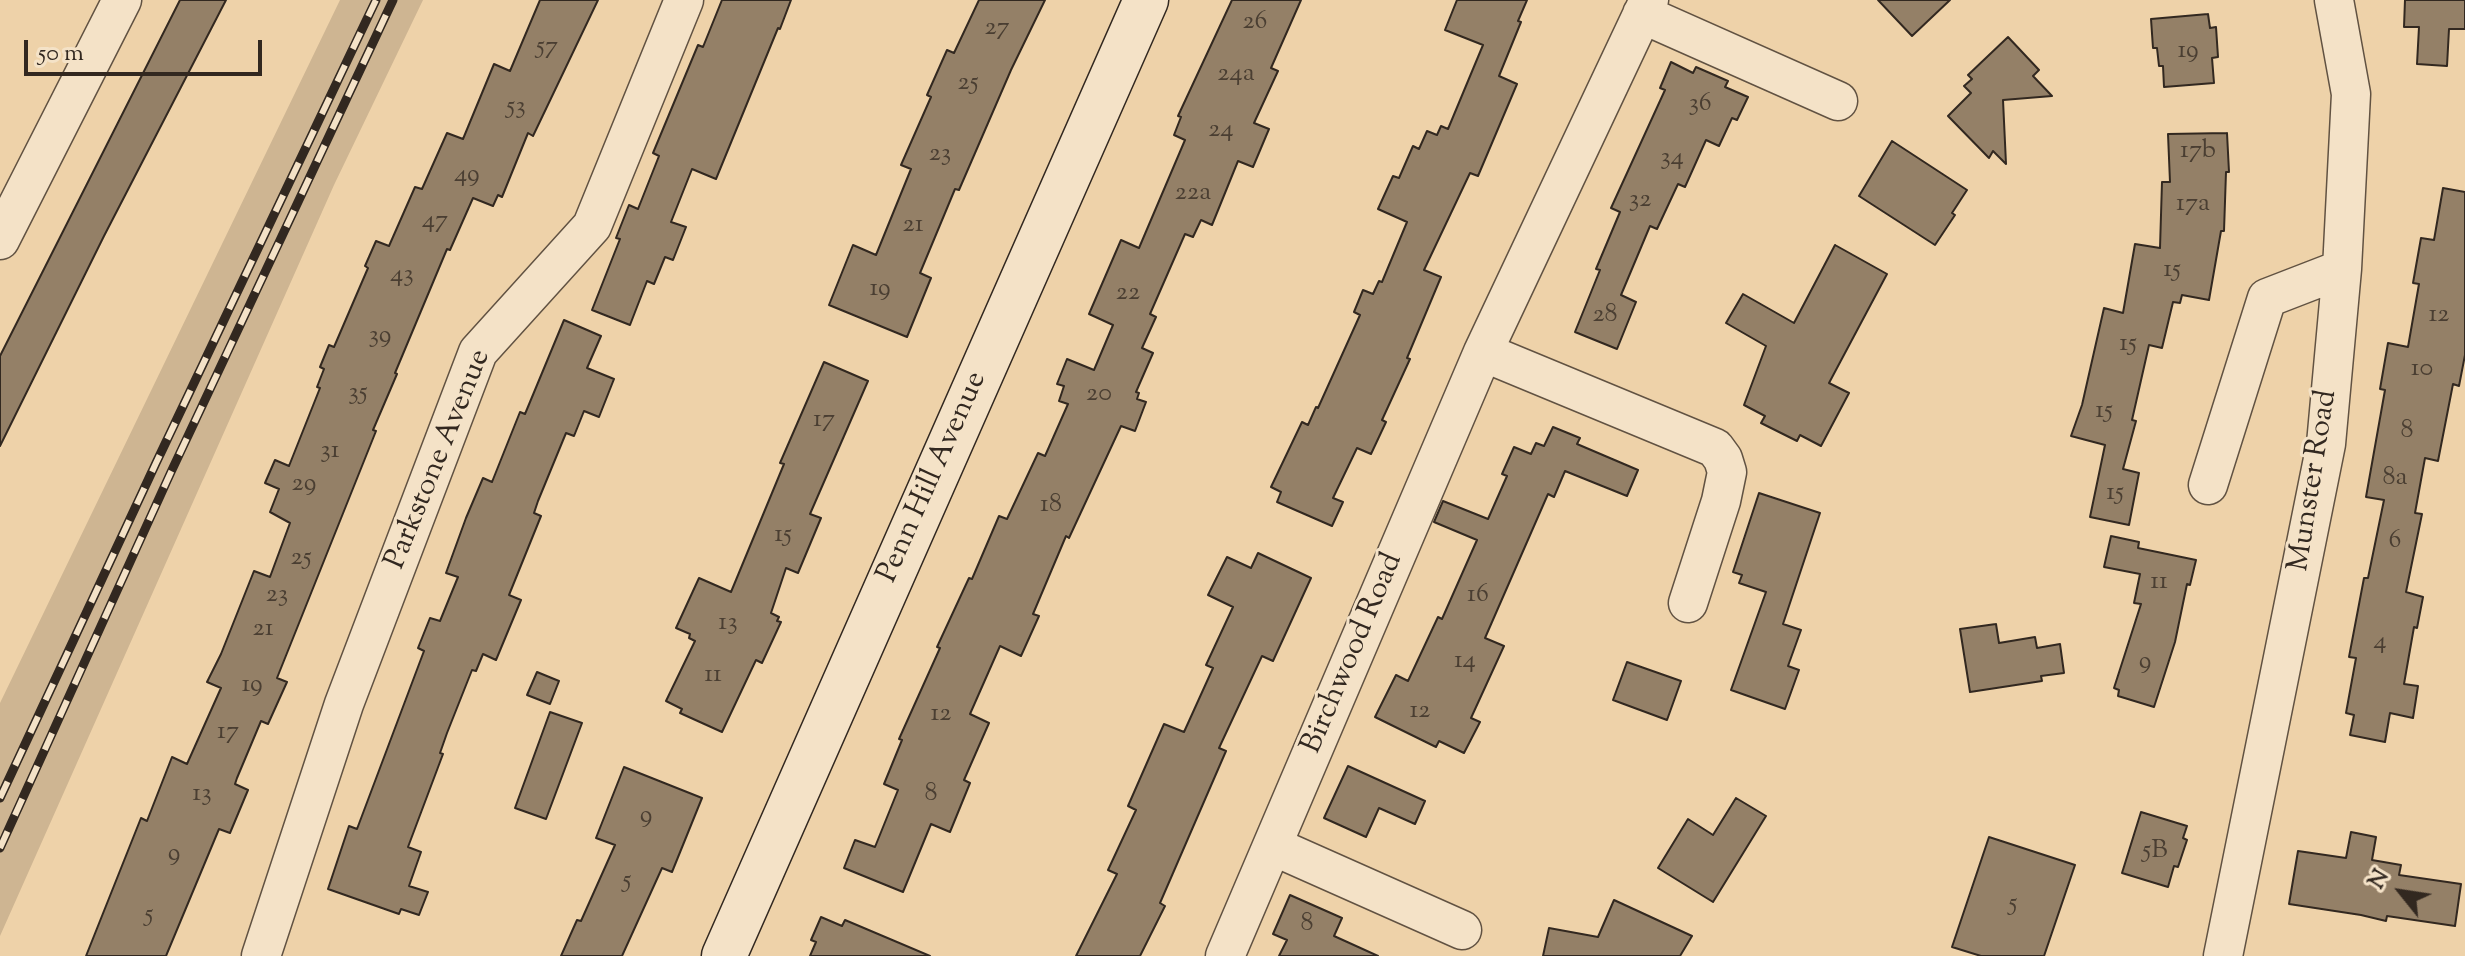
<!DOCTYPE html>
<html>
<head>
<meta charset="utf-8">
<style>
  body { margin:0 }
  #map { position:relative; width:2465px; height:956px; overflow:hidden; background:#eed2a9; font-family:"Sorts Mill Goudy",serif }
  canvas { display:block }
  .north { position:absolute; left:2361px; top:852px; width:80px; height:80px; -webkit-text-stroke:6px #f4e2c7; paint-order:stroke; rotate:300deg; font-size:22px; font-weight:700; line-height:32px; text-align:center; color:#322820 }
  .north::after { content:''; display:block; margin:auto; width:28px; height:36px; background:#322820; clip-path:polygon(50% 0,100% 100%,50% 72%,0 100%) }
  .scale { position:absolute; left:24px; top:40px; width:238px; height:36px; box-sizing:border-box; border:4px solid #322820; border-top:0; padding-left:10px; font-size:24px; line-height:28px; white-space:nowrap; color:#322820; -webkit-text-stroke:6px #f4e2c7; paint-order:stroke }
</style>
</head>
<body>
<div id="map">
<canvas width="2465" height="956"></canvas>
<div class="north">N</div>
<div class="scale">50 m</div>
</div>
<script>
const context = document.querySelector('canvas').getContext('2d');
context.lineJoin = 'round';
function paint(path, color) { context.fillStyle = color; context.fill(path, 'evenodd'); }
const poly = rows => new Path2D(rows.map(r => 'M' + r).join(''));
function trace(path, color, width, dash) { context.strokeStyle = color; context.lineWidth = width; context.lineCap = dash ? 'butt' : 'round'; context.setLineDash(dash || []); context.stroke(path); }
function write(font, color, halo, rows, align = 'center') {
  context.font = font + ' "Sorts Mill Goudy",serif'; context.lineWidth = 6; context.setLineDash([]); context.textBaseline = 'middle'; context.strokeStyle = halo; context.fillStyle = color; for (const [text, x, y, turn = 0] of rows) {
    context.save(); context.translate(x, y); context.rotate((+turn || 0) * Math.PI / 180); context.textAlign = isNaN(turn) ? turn : align; if (halo) context.strokeText(text, 0, 0); context.fillText(text, 0, 0); context.restore();
  }
}
paint(poly([
  [340,0,423,0,334,185,0,936,0,703]
]), '#ceb592');
const building = poly([
  [180,0,226,0,104,236,0,446,0,356,180,0],
  [540,0,598,0,533,136,528,133,502,197,498,195,493,206,473,198,450,250,447,249,395,373,397,374,373,430,376,431,277,678,287,682,268,724,261,721,237,778,235,784,248,790,230,833,219,829,166,956,86,956,141,818,147,821,172,757,187,764,221,688,207,682,221,654,254,571,270,577,290,523,270,512,279,489,265,483,275,460,289,466,320,388,317,387,324,369,320,367,329,345,334,347,368,268,365,266,376,241,389,246,415,187,422,189,447,133,463,139,494,64,510,71,540,0],
  [722,0,791,0,780,29,778,28,716,179,692,169,671,222,686,227,673,260,665,257,654,284,647,281,630,325,592,310,620,239,616,238,629,205,638,209,659,156,653,153,698,45,703,47,722,0],
  [979,0,1045,0,1011,70,959,190,955,189,920,273,931,278,907,337,829,305,853,245,876,255,911,169,901,165,931,97,927,95,947,50,954,53,979,0],
  [1232,0,1301,0,1271,68,1278,71,1254,123,1269,129,1253,167,1238,161,1212,225,1201,220,1193,237,1185,234,1150,314,1156,317,1142,348,1153,353,1136,392,1139,393,1137,399,1146,402,1135,431,1121,426,1069,538,1066,536,1033,614,1039,616,1021,656,1000,646,970,714,989,723,964,780,970,783,950,832,931,824,903,892,844,868,855,840,875,847,898,790,884,784,902,740,899,739,940,648,937,647,969,578,972,579,999,516,1007,519,1038,453,1045,456,1068,404,1059,401,1064,386,1057,384,1067,359,1094,370,1113,325,1089,314,1121,240,1139,248,1185,140,1174,135,1181,117,1178,116,1232,0],
  [1457,0,1527,0,1518,21,1521,22,1499,76,1517,84,1478,176,1470,173,1424,270,1441,277,1407,358,1410,359,1382,420,1386,422,1371,454,1357,448,1333,498,1343,502,1332,526,1277,502,1281,492,1271,487,1302,422,1308,425,1316,407,1318,408,1360,315,1354,312,1363,290,1373,294,1379,281,1382,282,1407,222,1378,209,1393,176,1399,178,1413,146,1419,149,1427,131,1437,135,1441,126,1448,129,1483,45,1445,30,1457,0],
  [1878,0,1950,0,1912,36,1878,0],
  [2405,0,2465,0,2465,29,2449,29,2447,66,2417,64,2419,27,2404,27,2405,0],
  [2208,14,2210,28,2216,27,2218,57,2212,58,2214,83,2164,87,2163,66,2159,66,2157,48,2153,48,2151,19,2208,14],
  [2008,37,2039,70,2033,76,2052,96,2003,100,2006,164,1993,151,1989,158,1948,116,1971,93,1964,86,1972,79,1968,75,2008,37],
  [1671,62,1693,73,1696,67,1728,81,1725,87,1748,97,1737,120,1732,118,1719,146,1706,140,1685,187,1678,184,1657,229,1650,226,1621,295,1636,302,1617,349,1575,332,1600,270,1596,269,1620,212,1611,208,1665,90,1660,88,1671,62],
  [2227,133,2229,172,2226,172,2224,231,2221,231,2209,300,2182,295,2180,303,2173,302,2162,348,2149,345,2132,420,2136,421,2123,469,2139,473,2129,525,2090,517,2105,445,2071,436,2082,405,2104,308,2123,313,2135,244,2160,248,2162,182,2170,182,2168,134,2227,133],
  [1892,141,1967,190,1952,213,1955,215,1935,245,1859,196,1892,141],
  [2443,188,2465,192,2465,355,2459,386,2453,384,2438,461,2425,458,2415,513,2422,514,2406,592,2423,597,2417,628,2414,627,2404,684,2418,686,2413,718,2390,713,2385,742,2350,735,2354,715,2346,713,2356,658,2349,657,2364,578,2368,578,2384,500,2366,497,2385,390,2380,389,2388,343,2408,347,2419,284,2413,283,2421,238,2434,240,2443,188],
  [1835,245,1887,274,1829,383,1849,393,1821,446,1800,435,1797,441,1761,423,1765,416,1744,405,1766,346,1726,323,1743,294,1794,323,1835,245],
  [564,320,601,336,587,368,614,379,599,417,584,411,574,436,566,433,538,501,534,513,541,516,509,595,521,600,496,660,483,654,476,671,472,670,447,733,440,753,443,754,408,847,421,852,409,886,428,892,419,915,401,909,399,914,328,889,349,826,357,829,424,651,418,648,430,618,440,621,458,577,446,573,466,518,483,478,492,482,520,412,525,414,564,320],
  [824,362,868,381,810,514,821,518,798,573,786,568,771,613,779,617,777,621,781,622,762,663,756,660,722,732,680,713,682,709,666,701,695,641,689,638,690,634,676,628,699,578,731,592,784,464,780,463,824,362],
  [1553,427,1580,438,1577,444,1638,470,1627,496,1565,471,1554,497,1548,494,1485,638,1504,646,1471,718,1480,722,1464,753,1439,741,1436,747,1375,717,1396,675,1408,681,1438,617,1442,619,1477,540,1434,522,1443,501,1488,519,1507,476,1502,474,1514,447,1531,454,1536,443,1544,446,1553,427],
  [1759,493,1820,513,1783,624,1801,630,1788,666,1799,670,1785,709,1731,690,1766,592,1739,583,1742,575,1733,572,1759,493],
  [2111,536,2139,542,2138,548,2196,560,2190,585,2187,584,2175,642,2154,707,2118,696,2119,690,2114,688,2141,604,2134,603,2140,574,2104,567,2111,536],
  [1258,553,1311,578,1273,661,1262,656,1219,748,1226,751,1160,903,1165,906,1140,956,1076,956,1117,874,1108,870,1136,810,1128,806,1164,724,1184,732,1213,668,1206,665,1233,607,1208,595,1227,557,1251,568,1258,553],
  [1996,624,1999,643,2035,637,2037,648,2060,644,2064,673,2041,676,2042,681,1970,692,1960,629,1996,624],
  [1627,662,1681,681,1667,720,1613,700,1627,662],
  [537,672,559,681,550,704,527,695,537,672],
  [550,712,582,723,546,819,515,808,550,712],
  [1348,766,1425,801,1415,824,1379,808,1366,837,1324,818,1348,766],
  [624,767,702,798,672,872,662,868,622,956,561,956,577,920,581,921,615,845,596,838,624,767],
  [1736,798,1766,816,1713,902,1658,868,1688,819,1713,835,1736,798],
  [2141,812,2187,826,2183,838,2187,840,2178,867,2174,866,2168,887,2122,873,2141,812],
  [2351,832,2376,837,2372,860,2401,865,2399,875,2461,884,2455,926,2387,916,2386,921,2361,915,2289,904,2298,851,2346,858,2351,832],
  [1989,837,2075,865,2044,956,1981,956,1952,947,1989,837],
  [1290,895,1342,918,1334,936,1378,956,1279,956,1287,940,1273,934,1290,895],
  [1614,900,1692,936,1680,956,1543,956,1549,928,1598,937,1614,900],
  [821,917,842,926,845,920,930,956,810,956,816,942,811,940,821,917]
]);
paint(building, '#948067');
trace(building, '#322820', 2);
const street = poly([
  [1642,14,1838,101],
  [0,240,122,0],
  [1483,352,1715,448,1723,459,1727,472,1721,501,1688,603],
  [2208,485,2267,298,2342,269],
  [1273,846,1462,930],
  [261,956,344,704,478,352,592,226,684,0],
  [1225,956,1483,352,1649,0],
  [2223,956,2326,444,2342,269,2351,94,2334,0]
]);
const secondary = poly([
  [724,956,1146,0]
]);
trace(street, '#615242', 41);
trace(secondary, '#322820', 47);
trace(street, '#f4e2c7', 38);
trace(secondary, '#f4e2c7', 44);
const rail = poly([
  [0,798,156,463,376,0],
  [0,848,171,472,393,0]
]);
trace(rail, '#322820', 9);
trace(rail, '#f4e2c7', 6, [18]);
write('26px', '#4a3e32', null, [
  ["26",1255,24],
  ["27",997,30],
  ["57",547,49],
  ["19",2188,53],
  ["24a",1236,76],
  ["25",968,85],
  ["36",1700,106],
  ["53",516,109],
  ["24",1221,132],
  ["17b",2198,153],
  ["23",940,156],
  ["34",1672,160],
  ["49",467,177],
  ["22a",1193,195],
  ["32",1640,202],
  ["17a",2193,206],
  ["47",435,223],
  ["21",913,227],
  ["15",2172,272],
  ["43",402,277],
  ["19",880,291],
  ["22",1128,295],
  ["28",1605,317],
  ["12",2439,317],
  ["39",380,338],
  ["15",2128,346],
  ["10",2422,371],
  ["35",358,395],
  ["20",1099,396],
  ["15",2104,413],
  ["17",824,422],
  ["8",2407,433],
  ["31",330,453],
  ["8a",2395,480],
  ["29",304,486],
  ["15",2115,495],
  ["18",1051,507],
  ["15",783,537],
  ["6",2395,543],
  ["25",301,560],
  ["11",2159,584],
  ["23",277,597],
  ["16",1478,597],
  ["13",728,625],
  ["21",263,631],
  ["4",2380,644],
  ["14",1465,663],
  ["9",2145,664],
  ["11",713,677],
  ["19",252,687],
  ["12",1420,713],
  ["12",941,716],
  ["17",228,734],
  ["13",202,796],
  ["8",931,796],
  ["9",646,818],
  ["5B",2155,853],
  ["9",174,856],
  ["5",627,883],
  ["5",2013,906],
  ["5",149,917],
  ["8",1307,926]
]);
write('30px', '#322820', '#f4e2c7', [
  ["Parkstone Avenue",440,460,-68],
  ["Penn Hill Avenue",934,478,-66],
  ["Munster Road",2315,481,-81],
  ["Birchwood Road",1354,654,-67]
]);
</script>
</body>
</html>
